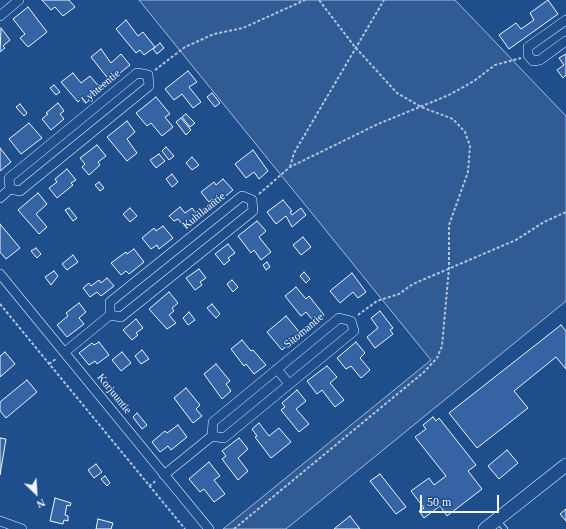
<!DOCTYPE html>
<html>
<head>
<meta charset="utf-8">
<style>
  body { margin:0 }
  #map { position:relative; width:566px; height:529px; overflow:hidden; background:#1f4e8c; font-family:"Times New Roman",serif }
  canvas { display:block }
  .north { position:absolute; left:16px; top:473px; width:40px; height:40px; -webkit-text-stroke:3px #1f4e8c; paint-order:stroke; rotate:155deg; font-size:11px; font-weight:700; line-height:16px; text-align:center; color:#f2f6ff }
  .north::after { content:''; display:block; margin:auto; width:14px; height:18px; background:#f2f6ff; clip-path:polygon(50% 0,100% 100%,50% 72%,0 100%) }
  .scale { position:absolute; left:420px; top:495px; width:79px; height:18px; box-sizing:border-box; border:2px solid #f2f6ff; border-top:0; padding-left:5px; font-size:12px; line-height:14px; white-space:nowrap; color:#f2f6ff; -webkit-text-stroke:3px #1f4e8c; paint-order:stroke }
</style>
</head>
<body>
<div id="map">
<canvas width="566" height="529"></canvas>
<div class="north">N</div>
<div class="scale">50 m</div>
</div>
<script>
const context = document.querySelector('canvas').getContext('2d');
context.lineJoin = 'round';
function paint(path, color) { context.fillStyle = color; context.fill(path, 'evenodd'); }
const poly = rows => new Path2D(rows.map(r => 'M' + r).join(''));
function trace(path, color, width, dash) { context.strokeStyle = color; context.lineWidth = width; context.lineCap = dash ? 'butt' : 'round'; context.setLineDash(dash || []); context.stroke(path); }
function write(font, color, halo, rows, align = 'center') {
  context.font = font + ' "Times New Roman",serif'; context.lineWidth = 3; context.setLineDash([]); context.textBaseline = 'middle'; context.strokeStyle = halo; context.fillStyle = color; for (const [text, x, y, turn = 0] of rows) {
    context.save(); context.translate(x, y); context.rotate((+turn || 0) * Math.PI / 180); context.textAlign = isNaN(turn) ? turn : align; if (halo) context.strokeText(text, 0, 0); context.fillText(text, 0, 0); context.restore();
  }
}
const built = poly([
  [139,0,455,0,566,116,566,301,286,529,223,529,431,360,139,0]
]);
paint(built, '#305b95');
trace(built, '#a8bbd7', 1);
const building = poly([
  [42,0,69,0,75,7,63,16,55,7,51,10,42,0],
  [548,0,558,14,509,49,499,35,516,23,521,29,534,20,530,13,548,0],
  [28,7,47,32,28,47,20,38,25,34,13,19,28,7],
  [126,20,138,36,143,32,155,47,144,55,140,50,136,53,116,29,126,20],
  [1,28,10,40,3,46,5,48,0,52,1,28],
  [160,43,164,48,157,54,153,49,160,43],
  [101,49,111,63,121,54,130,65,110,81,91,57,101,49],
  [566,54,566,75,563,78,557,70,564,65,559,58,566,54],
  [188,71,197,82,189,87,201,102,193,108,182,94,174,100,165,89,188,71],
  [73,73,81,83,90,76,101,89,84,103,81,99,78,102,61,82,73,73],
  [54,85,60,92,56,95,50,88,54,85],
  [212,93,220,103,215,107,207,97,212,93],
  [156,97,170,114,165,117,173,127,162,136,151,123,147,126,136,113,156,97],
  [58,103,64,111,60,114,64,119,51,130,42,119,48,114,46,113,58,103],
  [20,104,27,113,24,116,16,107,20,104],
  [186,114,195,123,190,127,182,117,186,114],
  [181,118,191,130,186,135,176,122,181,118],
  [127,121,135,132,127,139,137,153,127,161,107,137,127,121],
  [29,123,42,138,21,154,9,139,29,123],
  [97,145,106,156,98,162,100,165,89,175,82,167,85,164,80,158,97,145],
  [166,147,174,156,169,160,162,151,166,147],
  [0,148,11,162,0,171,0,148],
  [253,150,268,171,259,179,254,172,246,178,235,164,253,150],
  [159,154,165,161,156,168,150,160,159,154],
  [192,157,199,165,192,170,186,163,192,157],
  [67,169,76,180,71,183,73,185,57,198,49,188,57,182,55,179,67,169],
  [172,174,178,182,172,187,166,179,172,174],
  [223,179,233,190,220,201,216,197,209,202,201,192,214,182,216,185,223,179],
  [99,182,104,188,100,191,95,185,99,182],
  [38,193,47,204,36,214,47,227,39,234,18,210,38,193],
  [283,200,292,211,290,212,292,215,301,208,306,215,292,227,286,216,276,224,267,212,283,200],
  [180,207,185,213,192,208,199,217,185,228,178,219,174,221,169,216,180,207],
  [69,208,77,218,73,221,65,210,69,208],
  [130,208,137,216,130,222,123,214,130,208],
  [257,221,266,231,259,237,271,252,261,260,254,250,251,253,238,236,257,221],
  [0,224,20,248,6,259,0,252,0,224],
  [163,226,173,238,159,249,157,245,151,249,142,238,154,228,156,231,163,226],
  [303,237,311,247,301,255,293,245,303,237],
  [228,244,235,253,228,258,230,260,224,265,215,254,228,244],
  [36,248,41,254,37,258,31,251,36,248],
  [134,249,144,262,129,274,126,271,121,275,111,263,126,252,127,254,134,249],
  [73,255,78,262,67,270,62,264,73,255],
  [267,262,270,267,266,270,263,265,267,262],
  [199,269,206,278,200,282,202,285,195,290,186,278,199,269],
  [54,271,58,276,51,285,45,277,54,271],
  [304,272,310,279,306,283,300,276,304,272],
  [352,273,366,292,358,298,353,292,340,303,330,291,352,273],
  [107,278,114,286,101,296,97,292,90,297,83,288,89,283,91,286,99,280,101,283,107,278],
  [232,280,238,287,233,292,227,284,232,280],
  [296,287,306,299,309,296,324,315,315,323,306,312,301,316,285,296,296,287],
  [169,292,178,303,172,308,174,311,169,315,176,323,167,329,149,309,169,292],
  [79,303,86,312,79,318,84,324,67,337,57,325,68,316,66,313,79,303],
  [212,304,220,314,216,318,207,308,212,304],
  [380,311,393,328,390,330,393,334,375,348,367,337,378,328,371,318,380,311],
  [189,312,195,320,188,325,183,318,189,312],
  [286,316,301,334,282,350,267,332,286,316],
  [136,319,143,328,136,333,138,335,132,340,123,330,136,319],
  [561,325,566,331,566,369,556,357,514,391,528,408,477,448,449,413,561,325],
  [242,340,251,351,253,350,266,365,254,374,246,364,244,366,231,349,242,340],
  [99,342,109,355,97,364,95,361,89,365,79,353,92,343,94,345,99,342],
  [356,342,365,353,360,358,370,370,361,378,351,366,346,369,337,358,356,342],
  [142,350,149,359,141,364,135,356,142,350],
  [5,352,15,364,0,377,0,356,5,352],
  [122,352,131,363,121,371,112,360,122,352],
  [216,364,230,381,226,384,231,391,222,399,204,374,216,364],
  [327,366,337,377,330,383,344,400,335,407,322,390,317,394,307,381,327,366],
  [27,380,37,392,6,418,0,411,0,402,27,380],
  [186,388,200,405,196,409,202,416,193,423,174,398,186,388],
  [297,390,306,401,296,409,309,424,299,432,281,410,285,407,282,403,297,390],
  [137,413,147,425,142,429,133,417,137,413],
  [433,417,436,421,439,418,476,465,468,471,482,489,447,516,440,506,424,518,419,511,424,508,411,491,429,478,434,485,446,476,415,437,426,429,423,425,433,417],
  [259,423,269,436,279,428,291,442,271,458,255,437,257,436,252,429,259,423],
  [178,425,187,437,171,450,168,446,160,452,152,442,165,431,167,433,178,425],
  [0,438,6,439,0,475,0,438],
  [239,438,248,449,238,458,248,471,238,480,222,459,226,456,222,451,239,438],
  [507,450,518,463,499,479,488,466,507,450],
  [209,462,220,476,214,480,225,494,214,502,204,489,200,492,189,479,209,462],
  [96,464,102,472,94,478,88,470,96,464],
  [380,474,406,507,396,514,370,481,380,474],
  [105,476,110,483,107,486,101,479,105,476],
  [55,498,71,503,70,506,67,505,65,515,68,516,68,521,64,520,63,524,50,521,55,498],
  [566,509,566,521,560,514,566,509],
  [350,516,360,529,334,529,350,516],
  [98,519,113,523,111,529,96,529,98,519]
]);
paint(building, '#3563a3');
trace(building, '#f2f6ff', 1);
const lane = poly([
  [498,521,505,529]
]);
const street = poly([
  [0,16,19,0],
  [566,20,528,47,528,55,533,61,540,60,566,41],
  [0,198,10,189,20,191,149,86,148,75,137,73,70,128,9,178,10,189],
  [0,274,209,529],
  [65,352,110,315,121,317,253,211,252,200,242,196,110,302,110,315],
  [277,369,289,384],
  [164,475,212,436,224,438,354,331,351,321,339,318,213,422,212,436],
  [0,521,22,529]
]);
const secondary = poly([
  [485,529,566,465]
]);
trace(lane, '#f2f6ff', 6);
trace(street, '#f2f6ff', 10);
trace(secondary, '#f2f6ff', 14);
trace(poly([
  [155,70,185,47,214,34,243,28,305,0],
  [290,167,294,153,384,0],
  [259,194,290,167,378,124,449,95,474,81,495,65,521,58],
  [0,304,185,529],
  [358,315,377,301,399,294,413,284,516,240,544,222,566,212],
  [49,364,57,358],
  [149,486,157,480],
  [234,529,424,372,437,358,442,346,449,268,449,225,468,172,470,146,465,132,453,119,421,107,397,93,355,47,319,0]
]), '#b3c4dc', 2, [3, 2]);
trace(lane, '#1f4e8c', 4.5);
trace(street, '#1f4e8c', 9);
trace(secondary, '#1f4e8c', 13);
write('11px', '#f2f6ff', '#1f4e8c', [
  ["Lyhteentie",101,87,-40],
  ["Kuhilaantie",204,211,-39],
  ["Sitomantie",304,331,-40],
  ["Korjuuntie",114,394,51]
]);
</script>
</body>
</html>
